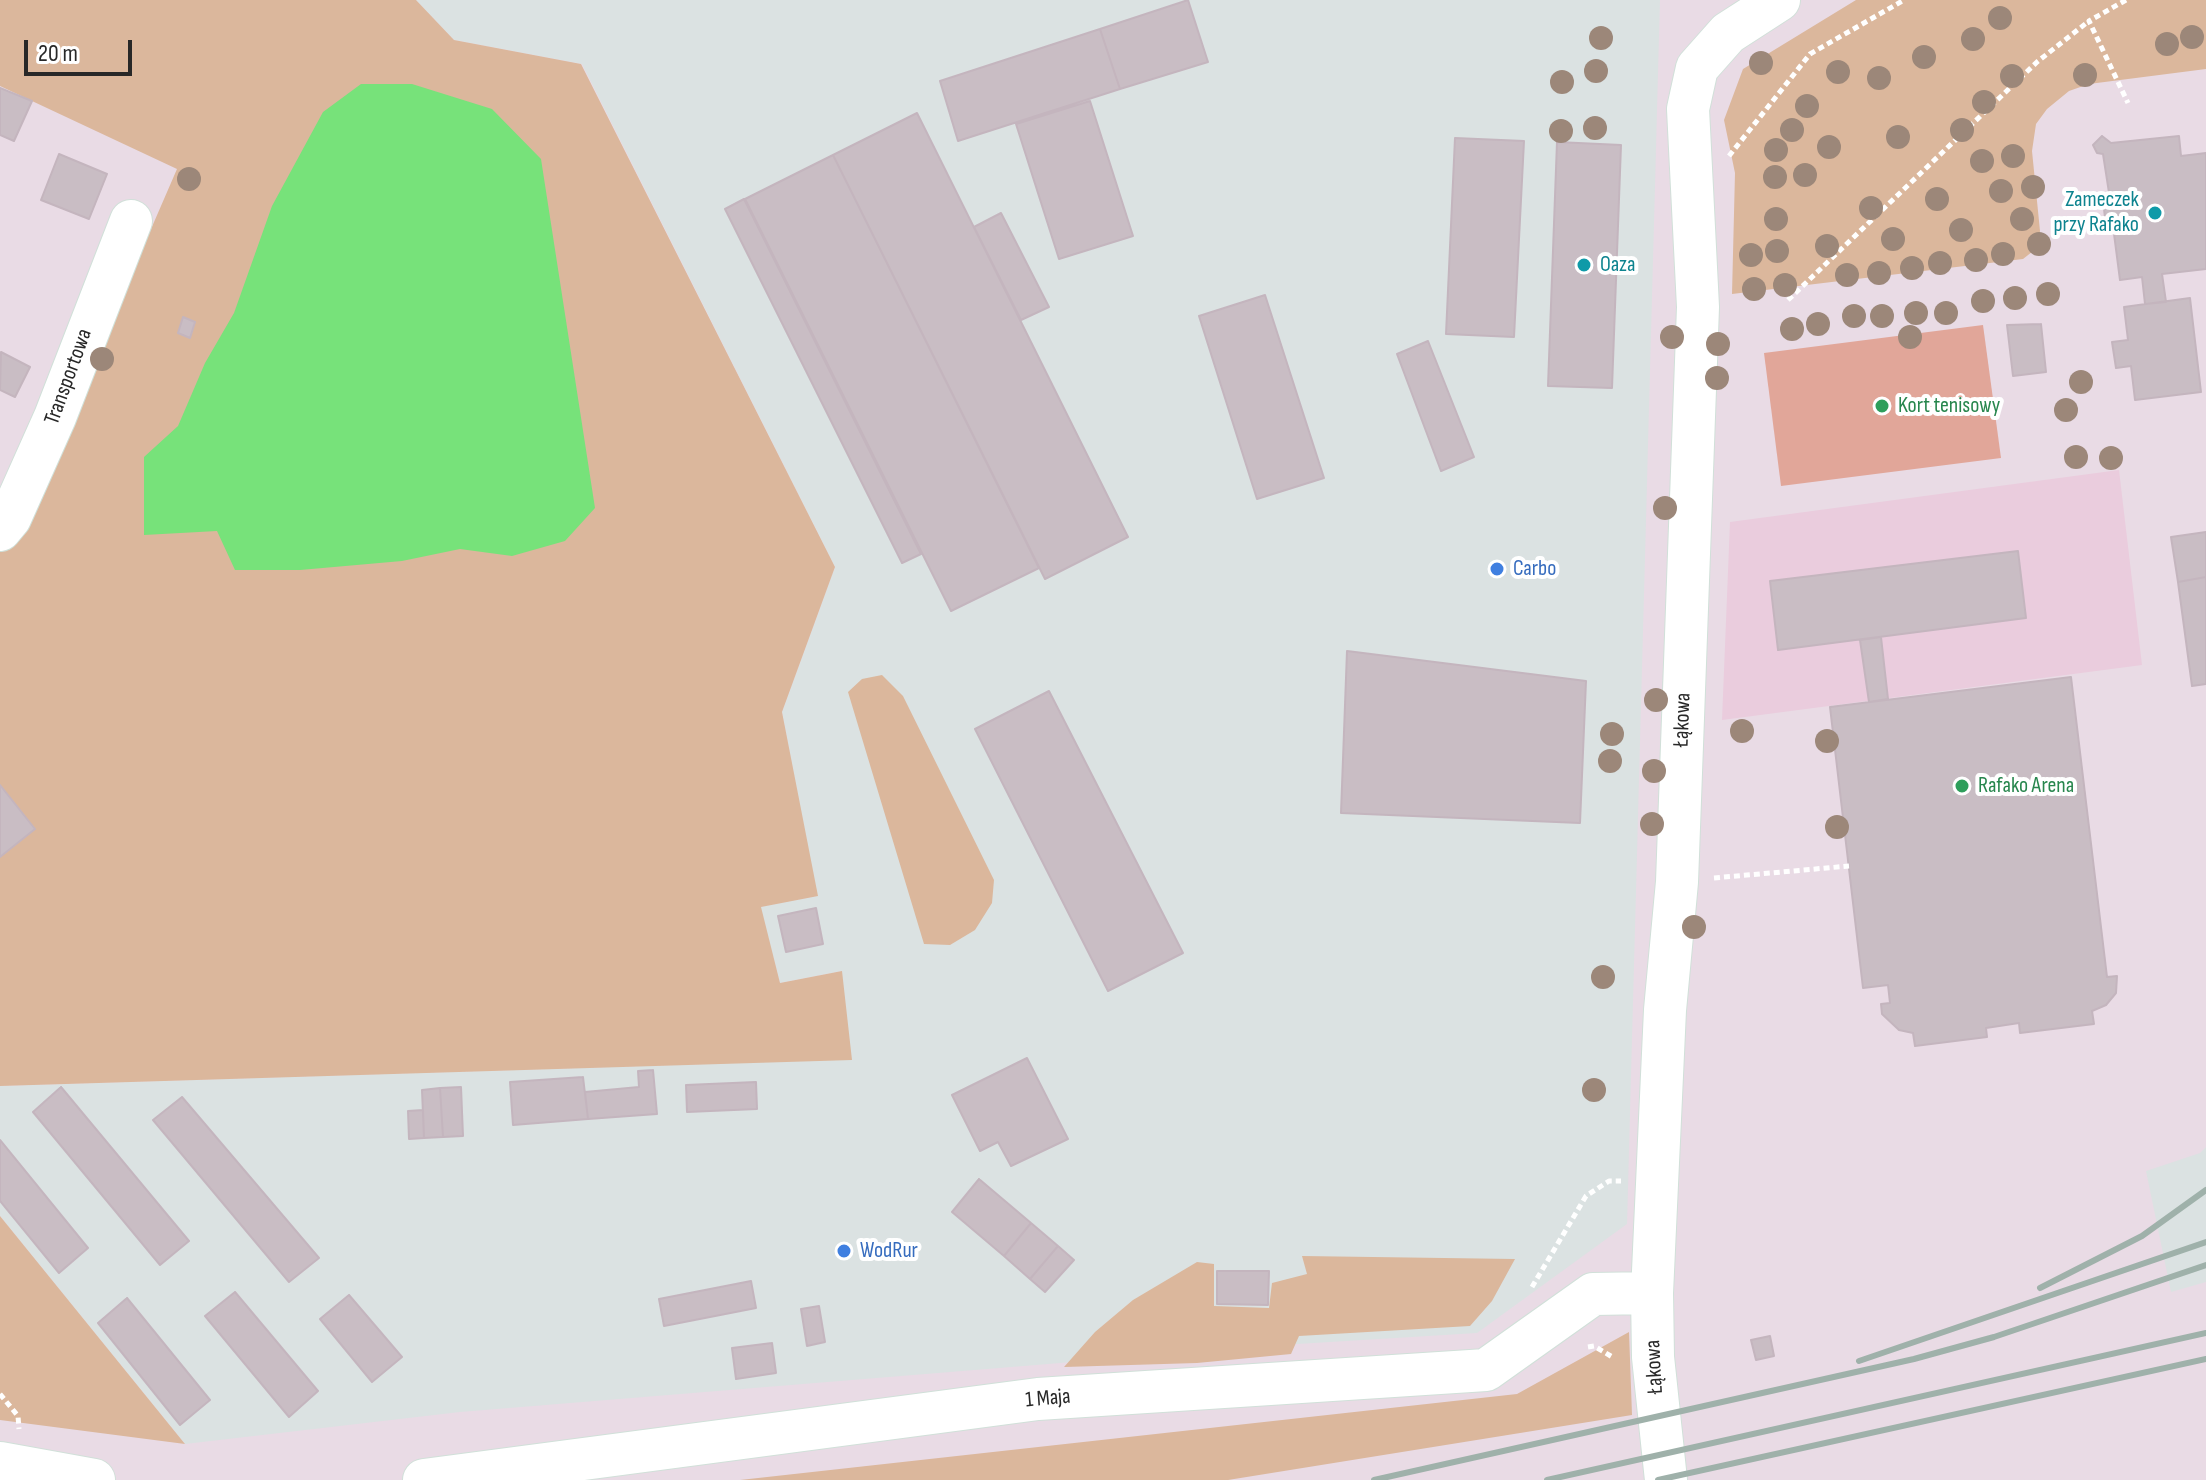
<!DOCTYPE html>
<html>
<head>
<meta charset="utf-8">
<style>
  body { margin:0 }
  #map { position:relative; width:2206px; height:1480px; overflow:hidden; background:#e9dbe5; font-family:"Sofia Sans Condensed",sans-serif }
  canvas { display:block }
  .scale { position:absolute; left:24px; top:40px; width:108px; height:36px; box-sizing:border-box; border:4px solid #282828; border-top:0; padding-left:10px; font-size:24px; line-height:28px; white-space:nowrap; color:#282828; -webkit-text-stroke:6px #fff; paint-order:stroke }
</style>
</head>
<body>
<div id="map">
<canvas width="2206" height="1480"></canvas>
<div class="scale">20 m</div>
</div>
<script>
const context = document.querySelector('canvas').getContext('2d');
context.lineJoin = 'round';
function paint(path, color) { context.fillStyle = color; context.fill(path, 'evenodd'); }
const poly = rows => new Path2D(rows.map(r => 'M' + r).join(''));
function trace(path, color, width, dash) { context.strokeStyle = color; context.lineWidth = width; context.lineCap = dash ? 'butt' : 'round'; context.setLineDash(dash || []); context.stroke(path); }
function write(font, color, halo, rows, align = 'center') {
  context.font = font + ' "Sofia Sans Condensed",sans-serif'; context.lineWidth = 8; context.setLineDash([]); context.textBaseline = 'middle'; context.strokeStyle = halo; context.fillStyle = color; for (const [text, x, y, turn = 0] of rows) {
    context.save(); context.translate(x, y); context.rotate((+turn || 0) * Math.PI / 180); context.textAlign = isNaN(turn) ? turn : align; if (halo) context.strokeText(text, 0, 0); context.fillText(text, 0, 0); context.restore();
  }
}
paint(poly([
  [416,0,1660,0,1627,1224,1477,1333,1281,1345,460,1412,185,1444,0,1216,0,1086,705,1064,842,971,780,983,760,907,817,896,782,712,835,567,582,64,454,40],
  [2206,1147,2206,1282,2171,1292,2146,1171,2200,1153]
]), '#dbe2e2');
paint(poly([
  [2119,470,2142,665,1722,720,1730,522]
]), '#eaccdd');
paint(poly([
  [0,0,416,0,454,40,581,64,835,567,782,712,818,896,761,907,780,983,842,971,852,1060,0,1086,0,525,106,333,177,169,0,86],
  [1856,0,2206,0,2206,69,2089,84,2069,91,2047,109,2036,124,2032,151,2040,231,2037,248,2023,259,1732,294,1735,173,1724,120,1743,69],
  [882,675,903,696,994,880,992,903,975,930,950,945,924,944,848,692,862,679],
  [0,1216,185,1444,0,1420],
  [1302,1256,1515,1259,1492,1301,1470,1326,1299,1336,1291,1354,1197,1363,1064,1367,1095,1332,1133,1300,1197,1262,1214,1264,1214,1306,1269,1308,1272,1283,1307,1274],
  [1629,1332,1632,1415,1228,1480,740,1480,1517,1394]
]), '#dbb79c');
paint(poly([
  [1983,325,2001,458,1781,486,1764,353]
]), '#e1a699');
paint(poly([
  [361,84,412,84,492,109,541,159,595,508,565,541,512,556,460,549,402,561,300,570,235,570,217,531,144,535,144,457,178,426,205,363,234,313,272,206,323,112]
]), '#77e27a');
const building = poly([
  [1188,0,1208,62,1120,89,1100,29,1188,0],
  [1100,29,1120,89,958,141,940,81,1100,29],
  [0,88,32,101,14,141,0,135,0,88],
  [1090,101,1133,236,1059,259,1016,124,1090,101],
  [917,113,1128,537,1045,579,833,155,917,113],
  [2102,136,2111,143,2179,136,2181,156,2206,153,2206,269,2162,274,2166,302,2145,304,2142,277,2120,280,2113,226,2106,227,2103,200,2110,199,2103,154,2097,153,2093,145,2102,136],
  [1455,138,1524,141,1514,337,1446,334,1455,138],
  [1557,142,1621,145,1612,388,1548,386,1557,142],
  [59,154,107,174,89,219,41,200,59,154],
  [833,155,1039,568,951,611,745,199,833,155],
  [744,199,921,554,902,563,725,209,744,199],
  [1001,213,1049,307,1021,320,974,227,1001,213],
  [1265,295,1324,478,1257,499,1199,316,1265,295],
  [2190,298,2201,392,2135,400,2131,366,2116,368,2112,342,2128,340,2124,307,2190,298],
  [183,317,195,322,190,338,178,333,183,317],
  [2041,324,2046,372,2013,376,2007,325,2041,324],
  [1428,341,1474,457,1441,471,1397,354,1428,341],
  [1,352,30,367,15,397,0,390,1,352],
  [2206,532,2206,577,2178,582,2171,537,2206,532],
  [2018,551,2026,618,1778,650,1770,581,2018,551],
  [2206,577,2206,684,2192,686,2178,582,2206,577],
  [1881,637,1888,699,1869,702,1860,640,1881,637],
  [1347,651,1586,681,1580,823,1341,813,1347,651],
  [2071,677,2107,977,2117,976,2116,993,2106,1005,2092,1011,2094,1024,2020,1033,2019,1023,1986,1028,1987,1037,1915,1046,1913,1033,1899,1030,1882,1014,1881,1004,1890,1003,1888,985,1863,988,1830,707,2071,677],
  [1049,691,1183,953,1108,991,975,729,1049,691],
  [0,785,35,829,0,857,0,785],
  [816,908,823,944,786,952,778,916,816,908],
  [1027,1058,1068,1139,1011,1166,998,1142,980,1151,952,1095,1027,1058],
  [653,1070,657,1114,588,1119,585,1092,639,1087,638,1071,653,1070],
  [583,1077,588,1119,513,1125,510,1082,583,1077],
  [756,1082,757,1109,687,1112,686,1085,756,1082],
  [61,1087,189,1241,160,1265,33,1112,61,1087],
  [461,1087,463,1136,443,1137,440,1088,461,1087],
  [440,1088,443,1137,424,1138,422,1090,440,1088],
  [182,1097,319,1258,289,1282,153,1120,182,1097],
  [423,1110,424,1138,409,1139,408,1111,423,1110],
  [0,1140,88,1248,59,1273,0,1201,0,1140],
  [979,1179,1031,1223,1004,1256,952,1212,979,1179],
  [1031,1223,1058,1246,1030,1279,1004,1256,1031,1223],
  [1058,1246,1074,1260,1045,1292,1030,1279,1058,1246],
  [1217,1271,1269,1271,1268,1305,1217,1304,1217,1271],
  [751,1281,756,1308,664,1326,659,1299,751,1281],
  [235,1292,318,1391,289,1417,205,1316,235,1292],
  [349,1295,402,1357,372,1382,320,1319,349,1295],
  [127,1298,210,1400,180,1425,98,1323,127,1298],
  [819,1306,825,1342,807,1346,801,1309,819,1306],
  [1770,1336,1774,1356,1756,1360,1751,1340,1770,1336],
  [772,1343,776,1373,736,1379,732,1348,772,1343]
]);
paint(building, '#c9bdc4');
trace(building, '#c4b5be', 2);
const minor = poly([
  [0,530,10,518,55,417,131,221],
  [0,1463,94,1480],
  [424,1480,1038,1399,1486,1370,1593,1294,1652,1293],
  [1666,1480,1653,1357,1652,1293,1665,1010,1677,882,1698,307,1688,109,1697,68,1728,33,1779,0]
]);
trace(minor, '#d1e0d9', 44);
trace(poly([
  [2126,0,2089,21,2128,103],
  [1729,156,1810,54,1904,0],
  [1788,300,2037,62,2089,21],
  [1714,878,1849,866],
  [1532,1287,1586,1196,1609,1181,1621,1181],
  [1588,1347,1594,1346,1614,1358],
  [0,1394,18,1416,19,1429]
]), '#fff', 5, [6, 4]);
trace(minor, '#fff', 42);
trace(poly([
  [2040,1288,2142,1236,2206,1190],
  [1859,1361,2206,1242],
  [1374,1480,1914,1359,1994,1337,2206,1265],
  [1547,1480,2206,1333],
  [1658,1480,2206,1359]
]), '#9fb1aa', 6);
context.fillStyle = '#9c8779';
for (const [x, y] of [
  [2000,18],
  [2192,37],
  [1601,38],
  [1973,39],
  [2167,44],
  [1924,57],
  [1761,63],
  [1596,71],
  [1838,72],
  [2085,75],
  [2012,76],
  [1879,78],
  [1562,82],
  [1984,102],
  [1807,106],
  [1595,128],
  [1792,130],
  [1962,130],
  [1561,131],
  [1898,137],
  [1829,147],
  [1776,150],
  [2013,156],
  [1982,161],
  [1805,175],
  [1775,177],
  [189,179],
  [2033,187],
  [2001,191],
  [1937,199],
  [1871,208],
  [1776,219],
  [2022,219],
  [1961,230],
  [1893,239],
  [2039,244],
  [1827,246],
  [1777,251],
  [2003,254],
  [1751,255],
  [1976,260],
  [1940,263],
  [1912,268],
  [1879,273],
  [1847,275],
  [1785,285],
  [1754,289],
  [2048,294],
  [2015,298],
  [1983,301],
  [1916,313],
  [1946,313],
  [1854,316],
  [1882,316],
  [1818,324],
  [1792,329],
  [1672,337],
  [1910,337],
  [1718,344],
  [102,359],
  [1717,378],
  [2081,382],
  [2066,410],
  [2076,457],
  [2111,458],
  [1665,508],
  [1656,700],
  [1742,731],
  [1612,734],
  [1827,741],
  [1610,761],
  [1654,771],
  [1652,824],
  [1837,827],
  [1694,927],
  [1603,977],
  [1594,1090]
]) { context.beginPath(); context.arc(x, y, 12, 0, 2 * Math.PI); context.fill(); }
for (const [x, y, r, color] of [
  [2155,213,8,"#0f9aa8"],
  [1584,265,8,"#0f9aa8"],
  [1882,406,8,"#2e9e5b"],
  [1497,569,8,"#3f7fe0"],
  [1962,786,8,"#2e9e5b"],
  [844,1251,8,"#3f7fe0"]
]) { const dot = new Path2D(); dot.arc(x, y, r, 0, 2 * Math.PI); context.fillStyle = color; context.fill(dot); trace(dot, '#fff', 3); }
write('22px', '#0d838f', '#fff', [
  ["Zameczek",2139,200],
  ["przy Rafako",2139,225],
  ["Oaza",1600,265,"left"]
], 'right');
write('22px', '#282828', '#fff', [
  ["Transportowa",69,377,-70],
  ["Łąkowa",1683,720,-88],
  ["Łąkowa",1655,1367,-93],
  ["1 Maja",1048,1399,-5]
]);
write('22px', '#27864d', '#fff', [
  ["Kort tenisowy",1898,406],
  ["Rafako Arena",1978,786]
], 'left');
write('22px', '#366cbe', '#fff', [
  ["Carbo",1513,569],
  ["WodRur",860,1251]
], 'left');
</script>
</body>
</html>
